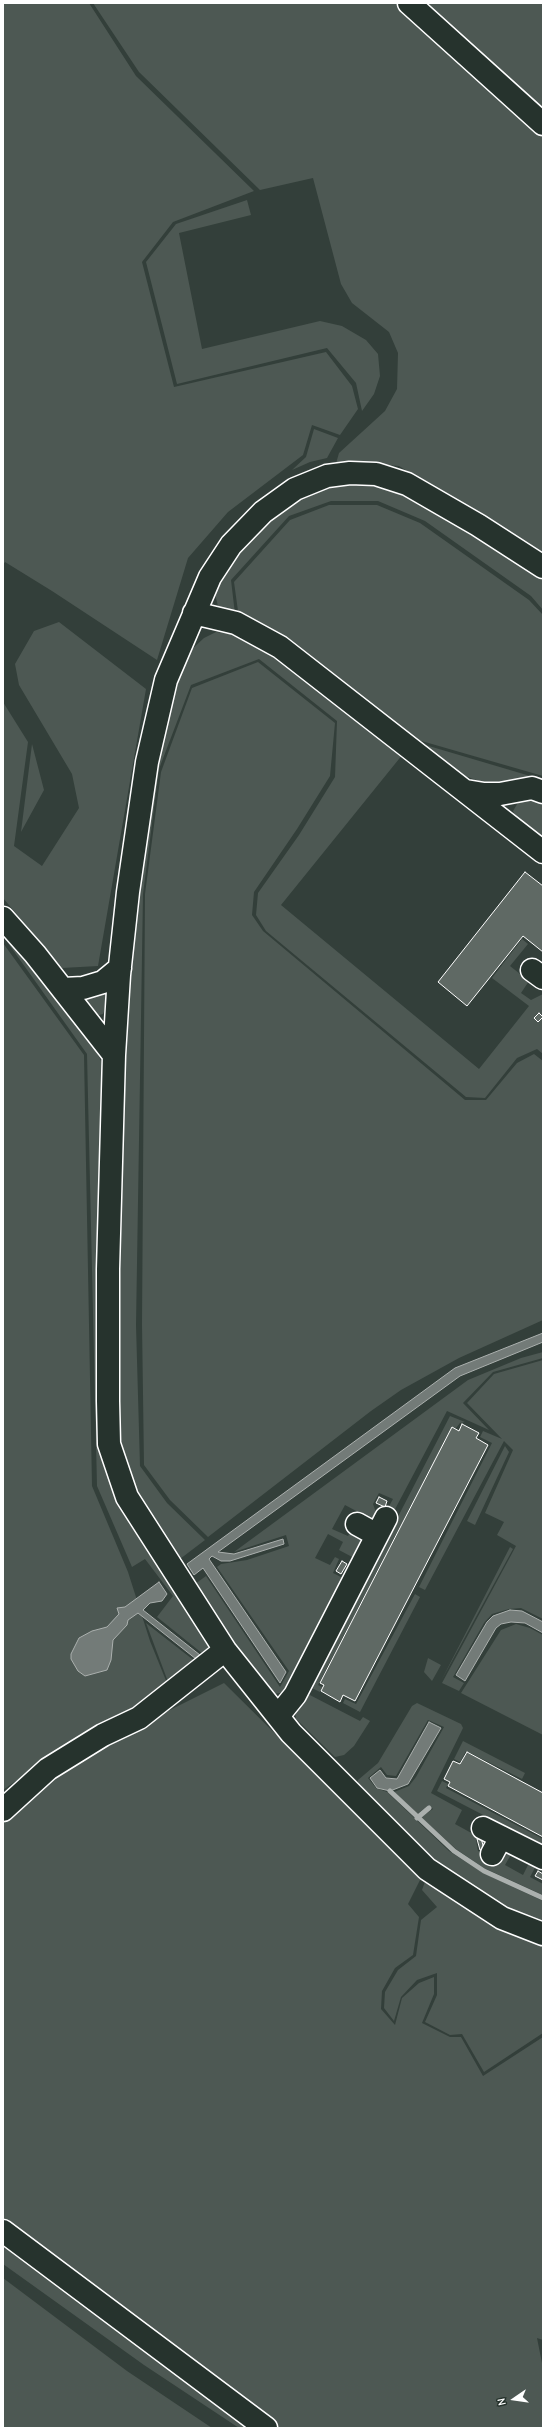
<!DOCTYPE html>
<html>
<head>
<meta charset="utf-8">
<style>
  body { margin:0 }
  #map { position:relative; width:546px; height:2431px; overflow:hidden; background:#333f3a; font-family:"Comic Neue",sans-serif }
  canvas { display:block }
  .frame { position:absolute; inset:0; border:4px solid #fff; pointer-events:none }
  .north { position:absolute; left:494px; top:2379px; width:40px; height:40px; -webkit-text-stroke:3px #26332d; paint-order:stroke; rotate:257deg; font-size:11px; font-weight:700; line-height:16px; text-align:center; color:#fff }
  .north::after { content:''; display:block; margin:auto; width:14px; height:18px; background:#fff; clip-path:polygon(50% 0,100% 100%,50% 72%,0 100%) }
</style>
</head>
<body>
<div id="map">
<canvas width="546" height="2431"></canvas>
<div class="frame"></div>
<div class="north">N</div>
</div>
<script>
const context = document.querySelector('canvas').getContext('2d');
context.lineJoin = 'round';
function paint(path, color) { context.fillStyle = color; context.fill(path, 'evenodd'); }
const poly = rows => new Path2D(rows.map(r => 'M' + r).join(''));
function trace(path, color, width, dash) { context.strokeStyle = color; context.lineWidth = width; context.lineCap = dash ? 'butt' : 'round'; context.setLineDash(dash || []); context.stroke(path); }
paint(poly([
  [3,3,89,3,136,76,254,191,173,222,142,262,174,387,326,352,352,386,358,409,340,435,312,425,303,455,228,512,188,558,157,660,52,591,5,562,3,565],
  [93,3,400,3,543,132,543,554,399,466,364,463,335,467,339,453,385,411,397,389,398,353,389,332,352,303,341,284,313,178,260,190,139,72],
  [415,3,543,3,543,118],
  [247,200,251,215,179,233,202,349,320,321,342,326,366,340,378,354,380,376,374,394,362,411,356,383,327,348,177,384,146,262,176,224],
  [314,429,338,438,327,458,310,462,292,470,306,457],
  [344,482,366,483,411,496,543,578,543,610,531,596,425,521,378,501,331,501,289,516,231,580,235,614,218,606,215,594,218,584,237,552,260,528,287,505],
  [329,505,377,505,420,523,529,600,543,615,543,776,418,740,238,611,234,582,290,520],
  [59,622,146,689,98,966,62,968,3,898,3,702,28,742,14,846,42,866,79,808,72,774,19,685,15,664,34,631],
  [216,632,231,634,249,641,276,656,403,754,281,905,479,1069,529,1006,492,978,522,939,528,944,510,966,529,981,521,993,531,1000,543,994,543,1054,537,1049,517,1058,485,1098,466,1097,266,931,256,915,258,893,299,835,335,777,337,721,259,659,191,685,159,769,143,894,136,1325,140,1466,167,1503,205,1540,180,1559,152,1519,129,1475,119,1437,117,1378,125,1009,139,878,156,761,177,682,190,651,204,638],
  [258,662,335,723,330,776,297,829,254,892,252,915,263,931,465,1100,486,1100,517,1063,534,1054,543,1061,543,1320,459,1358,401,1390,371,1411,208,1537,170,1500,144,1465,142,1324,145,894,161,772,192,688],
  [32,744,44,790,21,832],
  [422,744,537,778,494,784,479,781,465,776],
  [525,799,543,802,543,841,517,820,513,811,519,801],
  [3,924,92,1041,101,1061,103,1076,100,1426,213,1644,212,1651,170,1687,146,1623,196,1662,203,1654,157,1617,173,1596,145,1559,132,1567,97,1486,87,1054,3,936],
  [3,943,84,1055,92,1486,128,1572,150,1641,169,1688,136,1710,78,1737,3,1790],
  [99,993,108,994,106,1007,103,1014,95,1016,86,1002,90,995],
  [543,1352,543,1358,493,1372,463,1403,489,1430,447,1411,393,1513,387,1510,393,1499,379,1493,373,1504,378,1518,371,1522,357,1518,360,1513,345,1505,332,1529,348,1536,351,1531,360,1538,361,1545,354,1558,339,1550,343,1542,328,1534,315,1558,330,1565,335,1557,339,1559,333,1573,343,1578,286,1690,280,1693,273,1694,234,1644,195,1584,206,1576,280,1687,289,1671,217,1567,221,1564,247,1560,289,1546,286,1535,234,1552,468,1380,521,1358],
  [543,1360,543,1619,521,1608,509,1609,492,1614,484,1623,453,1677,464,1683,459,1691,442,1683,516,1546,497,1535,504,1522,485,1513,513,1450,504,1441,425,1590,419,1587,492,1443,480,1437,483,1431,502,1439,467,1403,494,1374],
  [450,1416,465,1422,460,1423,456,1428,452,1427,318,1685,322,1687,320,1692,310,1687],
  [505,1446,509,1452,475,1525,467,1521],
  [510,1547,513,1549,441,1681],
  [415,1594,420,1597,360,1712,343,1703,345,1699,356,1704],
  [516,1624,530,1628,543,1635,543,1735,461,1693,501,1630],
  [428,1658,441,1665,432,1681,424,1672],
  [224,1683,421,1878,408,1904,419,1917,413,1955,395,1968,382,1991,381,2009,395,2025,402,1998,419,1983,434,1977,434,1994,422,2023,450,2037,461,2037,483,2076,543,2037,543,2340,537,2338,543,2368,543,2428,279,2428,3,2222,3,1821,49,1779,104,1743],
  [306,1693,360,1721,363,1717,370,1721,354,1746,344,1755,335,1757,296,1719,295,1711],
  [417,1703,461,1724,463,1728,431,1793,462,1810,455,1824,475,1835,478,1851,484,1854,513,1851,505,1865,523,1875,530,1861,537,1864,530,1877,543,1884,543,1895,484,1868,456,1849,421,1817,433,1809,429,1805,417,1814,394,1792,409,1786,416,1777,444,1727,428,1720,396,1776,387,1775,381,1767,368,1778,376,1788,387,1792,449,1851,483,1873,543,1901,543,1924,501,1907,454,1877,362,1791,357,1784,358,1780,378,1763,412,1706],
  [463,1741,525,1773,522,1779,466,1751,460,1762,454,1759],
  [442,1781,448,1784,446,1788,543,1839,543,1846,437,1791],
  [426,1879,463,1907,493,1923,543,1942,543,2033,484,2072,462,2034,450,2035,425,2022,437,1995,437,1973,417,1980,401,1997,394,2021,384,2008,385,1992,398,1970,416,1956,421,1920,437,1907,422,1890],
  [3,2236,258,2428,239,2428,144,2365,3,2264],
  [3,2278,127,2371,212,2428,3,2428]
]), '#4d5853');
const water = poly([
  [543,1333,543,1342,460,1376,218,1552,234,1554,283,1539,284,1544,230,1561,221,1561,212,1556,209,1559,286,1672,280,1683,203,1568,194,1575,187,1564,455,1368,543,1333],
  [159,1582,167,1594,162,1601,150,1603,143,1610,200,1655,196,1659,138,1613,128,1620,127,1625,113,1640,111,1660,107,1670,85,1676,78,1671,71,1659,71,1654,79,1638,92,1631,107,1627,119,1614,117,1608,125,1607,159,1582],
  [510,1610,522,1611,543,1622,543,1633,525,1623,511,1622,501,1624,496,1628,465,1681,456,1675,487,1622,493,1616,510,1610],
  [429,1722,441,1728,408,1784,390,1791,377,1788,370,1778,380,1770,386,1778,397,1779,429,1722]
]);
paint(water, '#737b78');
trace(water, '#abb0ae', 1);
trace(poly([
  [390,1791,454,1851,484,1871,543,1898],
  [417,1818,429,1808]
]), '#abb0ae', 5);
const building = poly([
  [525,872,543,886,543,952,523,936,467,1006,438,982,525,872],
  [539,1013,543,1017,538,1022,534,1018,539,1013],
  [462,1424,479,1433,476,1438,488,1445,355,1701,343,1695,340,1702,321,1691,324,1685,320,1683,452,1427,459,1431,462,1424],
  [379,1497,387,1501,385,1507,376,1503,379,1497],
  [342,1561,347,1564,341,1574,336,1571,342,1561],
  [467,1752,543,1793,543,1837,448,1786,450,1782,444,1779,453,1761,460,1764,467,1752],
  [481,1838,484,1849,480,1850,477,1839,481,1838],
  [538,1871,543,1874,543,1880,535,1876,538,1871]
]);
paint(building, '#5f6964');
trace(building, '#fff', 1);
const minor = poly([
  [409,3,543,124],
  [543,567,478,525,407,484,376,474,350,473,327,476,295,489,263,512,231,545,210,577,166,680,147,762,128,892,119,975,114,1055,108,1269,108,1401,109,1444,127,1497,225,1650,291,1733,427,1869,502,1918,543,1934],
  [194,613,236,623,280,647,543,852],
  [466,791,484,794,500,794,532,788,543,792],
  [3,918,35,954,114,1055],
  [532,970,543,978],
  [63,989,83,988,103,982,120,968],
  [357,1524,377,1535],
  [278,1716,295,1695,386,1518],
  [3,1810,48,1769,103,1735,139,1718,225,1650],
  [483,1828,543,1858],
  [492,1854,501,1837],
  [3,2231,266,2428]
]);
trace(minor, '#fff', 25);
trace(minor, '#26332d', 22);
</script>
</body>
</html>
